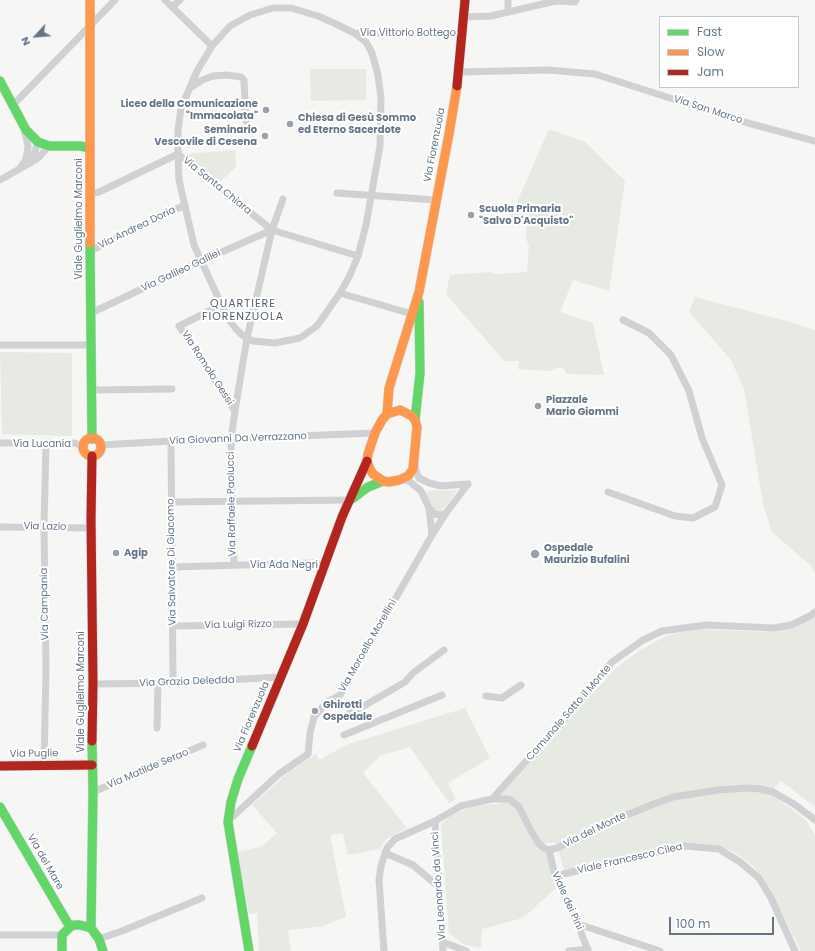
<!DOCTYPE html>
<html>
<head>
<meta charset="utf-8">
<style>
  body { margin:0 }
  #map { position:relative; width:815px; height:951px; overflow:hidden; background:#f6f6f5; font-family:Poppins,sans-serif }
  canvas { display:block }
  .legend { position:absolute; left:659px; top:16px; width:140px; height:72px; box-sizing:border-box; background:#fff; border:1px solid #c1c8cf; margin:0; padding:5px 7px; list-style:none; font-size:12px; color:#647587 }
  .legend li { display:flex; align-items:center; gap:8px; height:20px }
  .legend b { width:20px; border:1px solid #c1c8cf }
  .north { position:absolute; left:16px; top:16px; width:40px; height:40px; -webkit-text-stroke:3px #fff; paint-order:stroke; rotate:244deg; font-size:11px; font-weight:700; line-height:16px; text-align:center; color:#647587 }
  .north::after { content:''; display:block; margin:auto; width:14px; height:18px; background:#647587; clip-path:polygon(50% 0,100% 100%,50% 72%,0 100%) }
  .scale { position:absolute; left:669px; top:917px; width:105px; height:18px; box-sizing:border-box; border:2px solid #647587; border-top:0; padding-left:5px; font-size:12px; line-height:14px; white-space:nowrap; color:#647587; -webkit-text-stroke:3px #fff; paint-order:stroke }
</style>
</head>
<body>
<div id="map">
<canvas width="815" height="951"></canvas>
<ul class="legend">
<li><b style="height:5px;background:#63d668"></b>Fast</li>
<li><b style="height:5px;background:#ff974d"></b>Slow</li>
<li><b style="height:5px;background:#b3261e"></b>Jam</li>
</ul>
<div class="north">N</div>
<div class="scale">100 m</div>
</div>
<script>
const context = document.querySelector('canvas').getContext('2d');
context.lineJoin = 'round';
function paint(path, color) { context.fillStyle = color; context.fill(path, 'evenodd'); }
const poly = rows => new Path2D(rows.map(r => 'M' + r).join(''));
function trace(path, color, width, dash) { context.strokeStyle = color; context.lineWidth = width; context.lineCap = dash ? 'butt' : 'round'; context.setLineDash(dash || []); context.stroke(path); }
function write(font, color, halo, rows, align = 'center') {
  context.font = font + ' Poppins,sans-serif'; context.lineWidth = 4; context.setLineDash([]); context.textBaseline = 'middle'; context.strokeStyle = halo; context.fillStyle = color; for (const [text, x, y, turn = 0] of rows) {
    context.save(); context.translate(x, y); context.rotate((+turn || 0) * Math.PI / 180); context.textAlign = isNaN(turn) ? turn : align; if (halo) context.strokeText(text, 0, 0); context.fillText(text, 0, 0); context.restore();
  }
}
paint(poly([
  [310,69,366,69,366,100,311,101],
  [549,129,585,142,625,181,609,291,573,280,560,312,593,323,604,375,567,374,563,368,556,368,549,371,518,369,519,361,504,361,446,294,450,275,490,272,496,274,527,272,529,245,526,239,527,213,513,226,506,223,518,200],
  [235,150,236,167,220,182,185,154],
  [695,297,790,322,815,330,815,573,811,566,772,532,763,504,744,389,731,360,689,312],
  [0,352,72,353,72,436,2,434],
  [457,490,447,505,440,512,434,510,426,494,427,491],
  [815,615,815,807,781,781,774,788,774,796,806,820,815,836,815,951,801,951,764,879,752,865,735,853,716,845,684,844,565,872,556,843,545,843,552,877,556,888,523,918,482,929,481,948,463,944,449,933,441,825,450,816,461,811,481,805,498,804,499,795,617,667,642,649,668,635,700,629,767,632,788,629],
  [465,708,490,758,448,783,456,799,449,803,410,747,380,756,363,773,407,828,385,840,380,849,348,855,343,833,330,835,346,917,323,926,288,930,291,951,259,951,257,913,249,914,237,852,261,847,277,833,252,805,290,771,316,754,319,760,346,745]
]), '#e6eae3');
const fast = poly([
  [0,81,26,130,38,142,49,146,80,146,90,148],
  [90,243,92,439],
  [415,420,420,373,419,302],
  [352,499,368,487,383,481],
  [0,807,70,927],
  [91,928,93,792,92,741],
  [62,951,62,935,70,927,74,925,80,925,91,928,99,939,103,951],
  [249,951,228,822,231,802,238,779,252,746]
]);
const slow = poly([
  [90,0,90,243],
  [400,410,412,416,415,420,417,427,413,469,408,476,399,480,389,482,383,481,373,474,370,469,367,461,368,454,375,433,382,420,387,414,400,410],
  [387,414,389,388,419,292,449,134,457,86],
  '83 447a9 9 0 1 1 18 0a9 9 0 1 1-18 0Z'
]);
const jam = poly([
  [457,86,465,0],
  [92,456,91,520,93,684,92,741],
  [252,746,303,624,342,517,367,461],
  [0,766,92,765]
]);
trace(fast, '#d1d3d5', 10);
trace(slow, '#d1d3d5', 10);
trace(jam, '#d1d3d5', 10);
trace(poly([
  [165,0,212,46],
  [172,7,180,0],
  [508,12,508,0],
  [464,17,491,16,551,2,558,1,575,2,576,0],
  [354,33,463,34],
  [459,72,548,70,595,74,748,123,815,141],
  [190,88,202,80,213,76,227,75,241,77,244,80,246,121],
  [13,105,115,0],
  [31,163,38,142],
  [20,168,25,161,27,154,28,146,24,129],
  [0,180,30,163,39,157,49,146],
  [337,193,436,200],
  [90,194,99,192,178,154,179,180,194,245,227,317,236,329,242,335,253,341,275,343,300,338,317,326,340,293,350,275,358,256,366,225,380,146,381,98,378,75,372,53,366,42,354,33,336,24,318,16,291,8,273,8,250,15,230,26,212,46,197,71,181,108,178,130,178,154,272,230,358,256],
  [90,251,185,205],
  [340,293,412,314],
  [222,305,179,326,235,411],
  [91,313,201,261,272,230],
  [0,345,91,345],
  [92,390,172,389],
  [171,441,173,683],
  [0,443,74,443,83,446],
  [101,445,171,441,375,433],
  [415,464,416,471,419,478,429,483,441,486,468,484],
  [402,480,409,481,421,491,429,508,432,535],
  [608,492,675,516,693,518,715,507,722,485,702,438,689,391,671,355,649,333,623,320],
  [172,502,350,500],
  [429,508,435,514,440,515,446,513],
  [0,527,91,528],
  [234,565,231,439,235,411,247,338,272,230,283,199],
  [172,567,314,563,323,565],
  [173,626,303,624],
  [93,684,173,683,281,677],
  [486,696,502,698,521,685],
  [350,712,362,707,405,682,413,673,444,650],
  [157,728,158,683],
  [344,735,442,695],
  [44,765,46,669,44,527,46,444],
  [93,792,203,745],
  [492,799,582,699,612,662,643,640,662,631,706,625,774,628,791,625,810,616,815,612],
  [228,821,279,774,308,754,310,733,314,717,327,702,340,695,432,535,446,513,468,484],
  [435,821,443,951],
  [549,850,555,876,578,924,588,951],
  [385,853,413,865,439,887],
  [555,876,685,846,719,849,740,862,759,878,771,898,795,951],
  [578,924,660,951],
  [0,935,62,935],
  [99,939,122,931,202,898],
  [443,942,466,951],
  [384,951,379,880,381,866,387,848,395,839,435,821,461,806,492,799,507,799,511,800,519,807,531,831,539,844,544,848,549,850,557,848,614,820,654,804,673,797,718,790,747,788,760,789,773,792,794,804,815,820],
  [569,951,588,949]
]), '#d0d1d2', 7);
trace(fast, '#63d668', 9);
trace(slow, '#ff974d', 9);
trace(jam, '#b3261e', 9);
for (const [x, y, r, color] of [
  [266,110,4,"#97a2ae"],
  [290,124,4,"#97a2ae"],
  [265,136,4,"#97a2ae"],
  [471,215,4,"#97a2ae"],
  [538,406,4,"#97a2ae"],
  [116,553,4,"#97a2ae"],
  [535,554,5,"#97a2ae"],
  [315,711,4,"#97a2ae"]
]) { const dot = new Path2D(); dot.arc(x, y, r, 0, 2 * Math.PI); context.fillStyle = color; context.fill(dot); trace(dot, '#fff', 1.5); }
write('10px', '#647587', '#fff', [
  ["Via Vittorio Bottego",408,33],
  ["Via San Marco",708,110,18],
  ["Via Fiorenzuola",435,145,-79],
  ["Via Santa Chiara",217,186,39],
  ["Viale Guglielmo Marconi",79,219,-90],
  ["Via Andrea Doria",137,228,-26],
  ["Via Galileo Galilei",181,271,-25],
  ["Via Romolo Gessi",207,368,57],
  ["Via Giovanni Da Verrazzano",238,439,-2],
  ["Via Lucania",42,444],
  ["Via Raffaele Paolucci",232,504,-91],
  ["Via Lazio",45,527,1],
  ["Via Salvatore Di Giacomo",172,562,-91],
  ["Via Ada Negri",284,565],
  ["Via Campania",45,604,-91],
  ["Via Luigi Rizzo",238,625,-1],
  ["Via Moroello Morellini",368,646,-60],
  ["Via Grazia Deledda",187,682,-2],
  ["Viale Guglielmo Marconi",81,692,-90],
  ["Comunale Sotto il Monte",569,713,-49],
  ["Via Fiorenzuola",252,717,-67],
  ["Via Puglie",34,754,-1],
  ["Via Matilde Serao",148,769,-23],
  ["Via del Monte",595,830,-26],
  ["Viale Francesco Cilea",630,859,-13],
  ["Via del Mare",45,862,60],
  ["Via Leonardo da Vinci",439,886,-94],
  ["Viale dei Pini",567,901,66]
]);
write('bold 10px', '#647587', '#fff', [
  ["Liceo della Comunicazione",258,104,"right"],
  ["\"Immacolata\"",258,116,"right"],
  ["Chiesa di Gesù Sommo",298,118],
  ["ed Eterno Sacerdote",298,130],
  ["Seminario",257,130,"right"],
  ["Vescovile di Cesena",257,142,"right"],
  ["Scuola Primaria",479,209],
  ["\"Salvo D'Acquisto\"",479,221],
  ["Piazzale",546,400],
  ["Mario Giommi",546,412],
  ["Ospedale",544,548],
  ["Maurizio Bufalini",544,560],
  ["Agip",124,553],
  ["Ghirotti",323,705],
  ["Ospedale",323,717]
], 'left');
context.letterSpacing = '1px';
write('11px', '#525f6c', '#fff', [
  ["QUARTIERE",243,304],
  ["FIORENZUOLA",243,317]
]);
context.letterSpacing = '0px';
</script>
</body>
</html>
